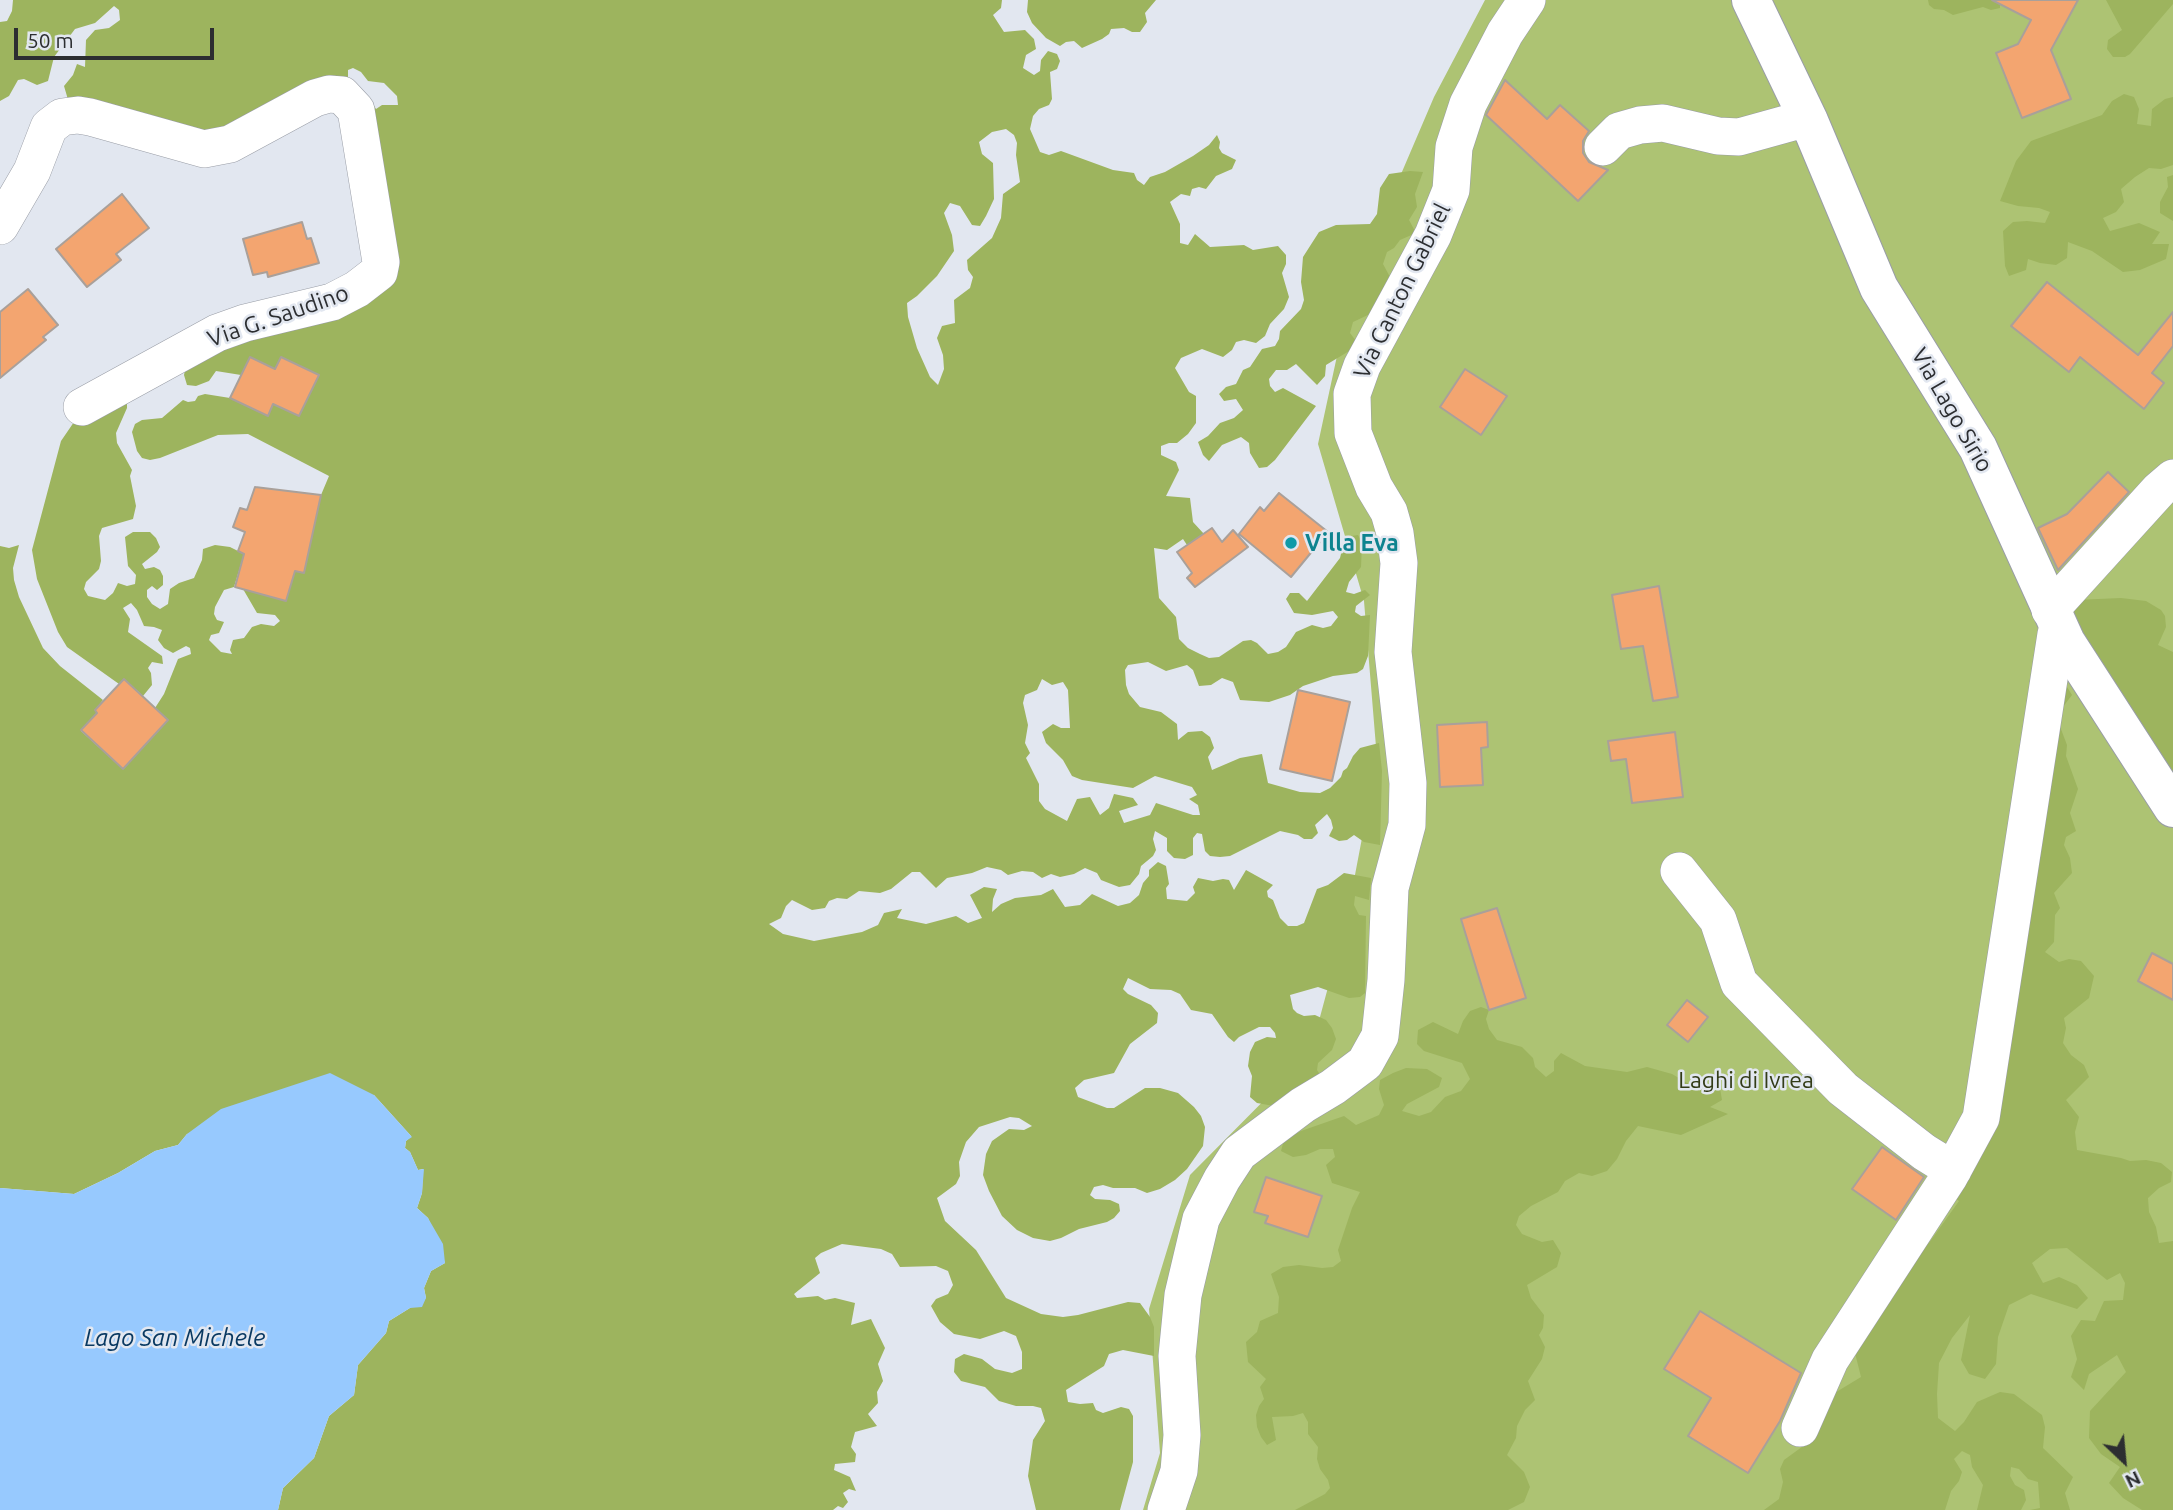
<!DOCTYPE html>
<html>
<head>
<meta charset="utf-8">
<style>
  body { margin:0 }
  #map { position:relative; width:2173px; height:1510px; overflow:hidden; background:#e2e7f0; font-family:Ubuntu,sans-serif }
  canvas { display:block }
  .north { position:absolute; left:2089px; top:1426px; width:70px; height:70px; -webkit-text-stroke:5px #e2e7f0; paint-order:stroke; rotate:154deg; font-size:19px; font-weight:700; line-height:28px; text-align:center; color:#2c2e31 }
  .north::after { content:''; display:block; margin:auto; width:24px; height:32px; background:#2c2e31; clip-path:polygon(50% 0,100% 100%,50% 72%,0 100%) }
  .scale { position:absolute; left:14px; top:28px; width:200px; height:32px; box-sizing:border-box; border:4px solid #2c2e31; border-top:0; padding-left:9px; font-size:21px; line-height:24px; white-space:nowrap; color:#2c2e31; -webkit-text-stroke:5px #e2e7f0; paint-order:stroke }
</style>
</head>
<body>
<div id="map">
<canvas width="2173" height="1510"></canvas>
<div class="north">N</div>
<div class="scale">50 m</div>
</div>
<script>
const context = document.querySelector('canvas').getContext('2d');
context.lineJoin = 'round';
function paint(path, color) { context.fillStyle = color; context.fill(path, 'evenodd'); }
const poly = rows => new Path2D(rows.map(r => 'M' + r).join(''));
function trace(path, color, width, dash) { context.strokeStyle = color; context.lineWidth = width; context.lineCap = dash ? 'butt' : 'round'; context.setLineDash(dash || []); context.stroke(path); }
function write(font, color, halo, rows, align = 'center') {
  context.font = font + ' Ubuntu,sans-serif'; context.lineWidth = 5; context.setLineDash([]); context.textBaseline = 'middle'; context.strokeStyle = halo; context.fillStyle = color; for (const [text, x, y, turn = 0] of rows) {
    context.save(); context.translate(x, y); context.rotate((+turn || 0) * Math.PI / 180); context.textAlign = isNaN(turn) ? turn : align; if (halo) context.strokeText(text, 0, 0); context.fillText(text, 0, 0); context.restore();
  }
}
paint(poly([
  [1485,0,2173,0,2173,1510,1143,1510,1160,1453,1149,1309,1190,1175,1310,1054,1347,917,1377,759,1364,601,1318,444,1351,291,1434,97]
]), '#adc373');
paint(poly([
  [13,0,1002,0,1001,8,993,15,1004,32,1025,30,1034,39,1036,49,1026,55,1023,68,1034,75,1040,71,1041,60,1048,51,1057,54,1060,61,1057,69,1050,72,1052,99,1049,105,1039,109,1033,116,1030,129,1040,152,1049,155,1061,151,1113,170,1134,173,1137,180,1144,185,1150,177,1165,172,1193,156,1209,145,1217,135,1220,142,1219,148,1222,153,1236,160,1232,169,1216,176,1206,189,1199,187,1192,189,1190,196,1181,194,1170,202,1180,224,1180,243,1188,245,1195,234,1210,247,1244,245,1253,250,1278,246,1286,255,1286,264,1282,273,1289,297,1284,309,1270,324,1265,336,1256,343,1244,340,1236,342,1232,350,1223,357,1202,349,1181,358,1175,368,1189,392,1196,396,1196,423,1188,434,1177,443,1169,443,1161,446,1161,455,1176,462,1179,470,1166,496,1190,498,1193,522,1204,534,1187,545,1183,539,1167,550,1154,548,1159,598,1176,617,1179,639,1188,648,1200,654,1209,658,1219,657,1243,641,1251,640,1257,643,1268,654,1278,652,1286,647,1296,632,1312,625,1323,628,1331,626,1338,617,1333,611,1312,615,1294,613,1286,599,1290,593,1299,593,1307,601,1340,558,1345,537,1358,535,1362,543,1361,567,1349,582,1346,592,1354,594,1365,590,1370,595,1356,606,1355,612,1361,616,1370,615,1368,656,1363,669,1357,673,1333,676,1303,686,1290,695,1269,702,1240,700,1233,682,1222,678,1211,685,1199,686,1193,670,1187,665,1166,671,1148,662,1128,665,1125,670,1126,685,1129,694,1140,707,1161,712,1177,724,1178,740,1188,732,1202,731,1210,737,1214,748,1208,757,1212,770,1240,758,1262,754,1268,783,1300,792,1320,793,1330,788,1341,777,1343,771,1347,768,1353,756,1360,748,1379,743,1382,771,1380,845,1364,842,1354,835,1347,840,1339,841,1329,836,1333,828,1331,820,1327,814,1315,825,1318,833,1312,839,1304,839,1298,835,1280,831,1230,856,1220,857,1210,856,1205,851,1202,834,1197,833,1193,838,1193,855,1185,859,1174,858,1167,851,1167,838,1155,831,1153,839,1156,850,1153,856,1141,866,1139,874,1130,885,1119,887,1101,880,1097,873,1085,868,1074,874,1060,877,1051,874,1042,878,1033,872,1022,871,1008,875,1001,870,987,867,972,873,947,878,936,888,920,872,912,872,891,889,880,893,859,891,847,899,837,898,829,901,825,908,812,910,792,900,786,906,781,918,769,924,783,934,814,941,862,932,878,925,884,913,902,909,897,918,926,924,956,916,968,923,982,918,970,895,984,887,997,889,993,899,992,912,1001,904,1015,898,1041,895,1053,889,1065,907,1080,905,1092,894,1118,906,1130,903,1139,895,1143,883,1149,876,1149,870,1158,862,1166,866,1169,884,1166,888,1167,899,1187,901,1195,893,1193,887,1198,878,1213,881,1223,879,1229,880,1234,890,1246,870,1273,885,1267,891,1268,897,1273,900,1280,918,1288,926,1297,926,1304,923,1317,889,1328,885,1344,873,1371,878,1369,900,1355,896,1354,905,1359,915,1366,916,1365,993,1360,997,1349,998,1318,987,1290,995,1293,1009,1297,1013,1304,1016,1315,1015,1326,1020,1332,1028,1336,1039,1332,1050,1318,1063,1317,1070,1322,1078,1274,1106,1257,1103,1250,1097,1252,1076,1248,1066,1250,1052,1255,1042,1267,1037,1276,1038,1275,1033,1270,1027,1259,1027,1239,1037,1234,1042,1228,1037,1212,1014,1191,1010,1180,994,1171,990,1150,989,1128,978,1123,989,1128,994,1151,1005,1158,1013,1157,1023,1130,1044,1114,1073,1084,1080,1075,1088,1078,1097,1107,1108,1114,1108,1145,1088,1160,1088,1178,1093,1194,1107,1201,1116,1205,1127,1203,1146,1187,1169,1175,1180,1160,1189,1147,1193,1135,1188,1113,1188,1103,1185,1094,1187,1090,1195,1095,1199,1110,1200,1119,1204,1120,1211,1114,1218,1107,1222,1079,1229,1061,1238,1050,1241,1033,1238,1017,1230,1002,1216,989,1191,983,1175,986,1154,992,1141,1009,1129,1024,1130,1032,1126,1019,1118,1010,1117,979,1127,966,1142,959,1162,960,1176,956,1184,937,1198,945,1221,976,1250,1006,1298,1041,1314,1063,1317,1078,1315,1128,1302,1140,1303,1150,1317,1154,1327,1154,1356,1123,1350,1109,1354,1104,1366,1066,1390,1068,1402,1080,1404,1093,1403,1096,1410,1103,1413,1121,1407,1129,1409,1133,1416,1133,1462,1120,1510,1036,1510,1028,1476,1033,1440,1045,1421,1041,1408,1033,1406,1016,1406,999,1401,985,1387,961,1381,954,1372,955,1359,964,1354,982,1359,995,1369,1012,1373,1022,1369,1022,1352,1016,1336,1004,1331,980,1339,954,1334,940,1322,931,1306,936,1299,948,1294,953,1285,948,1271,936,1266,900,1267,892,1254,881,1249,842,1244,821,1253,815,1258,820,1273,794,1294,797,1298,818,1296,825,1300,835,1298,855,1303,851,1325,871,1319,885,1348,878,1364,883,1381,877,1392,878,1403,868,1414,877,1426,855,1432,851,1447,856,1454,855,1462,835,1464,834,1470,850,1477,856,1491,849,1489,843,1493,848,1502,843,1508,838,1506,833,1510,278,1510,283,1488,314,1458,329,1416,354,1395,358,1365,386,1333,389,1321,426,1298,424,1288,431,1271,445,1263,428,1218,417,1208,422,1193,423,1169,418,1170,410,1152,405,1148,406,1141,411,1136,374,1095,187,1134,178,1145,155,1151,118,1173,74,1194,0,1188,0,546,9,548,19,545,13,568,14,580,19,597,43,648,60,666,103,700,95,710,97,713,81,731,123,769,168,720,155,708,164,694,178,659,191,654,190,648,186,646,173,653,164,648,158,640,162,630,154,627,144,626,137,610,131,603,123,608,130,619,128,632,162,656,163,664,152,662,148,668,151,673,152,685,143,696,124,679,119,684,67,647,58,632,37,579,32,550,61,441,74,422,127,399,127,408,116,433,117,443,132,470,130,476,136,506,133,519,102,528,99,536,101,561,99,569,86,582,84,589,88,596,105,600,113,593,118,583,127,586,135,584,136,575,128,566,125,537,133,532,150,532,156,538,160,547,157,552,142,564,145,569,154,567,160,570,163,576,163,585,157,590,152,586,147,590,147,597,152,604,160,609,168,604,170,589,179,583,194,578,202,560,203,549,215,545,230,547,244,554,234,587,224,590,215,607,214,614,217,620,224,622,219,633,211,635,209,640,221,652,232,654,230,650,233,640,244,638,252,627,261,624,274,626,280,621,275,615,257,613,243,589,286,601,295,571,304,572,321,495,329,476,248,434,218,435,160,458,150,460,142,458,137,451,132,432,135,424,142,420,162,418,183,400,188,402,195,401,198,396,205,394,230,398,267,416,273,404,299,415,318,375,281,357,275,369,250,357,241,375,216,371,209,381,196,386,187,385,184,375,186,366,190,358,380,286,371,101,376,109,382,105,398,105,397,96,384,83,368,81,361,72,353,68,348,70,348,79,226,138,69,103,64,86,73,75,77,64,85,67,86,40,95,30,109,28,120,20,119,10,114,6,95,23,75,29,54,57,48,81,37,85,24,79,18,80,9,96,0,101,0,22,7,21,12,11],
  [1006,129,1014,135,1017,143,1016,155,1020,182,1003,194,1001,218,992,238,967,260,968,270,973,277,970,288,954,300,955,323,942,326,937,338,943,355,944,369,938,385,930,377,917,348,908,317,907,303,917,296,937,276,954,251,952,235,944,213,950,203,960,206,972,225,980,226,986,216,994,199,993,163,982,154,979,142,992,132],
  [1042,679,1052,685,1063,682,1068,690,1070,728,1061,728,1053,724,1042,732,1046,743,1063,760,1072,776,1082,780,1133,788,1155,776,1169,780,1192,787,1197,795,1189,799,1198,805,1200,815,1193,815,1156,803,1150,815,1124,823,1119,811,1138,805,1133,798,1114,794,1109,808,1100,815,1090,797,1077,799,1067,821,1045,809,1039,801,1039,784,1026,758,1030,753,1025,743,1028,725,1023,703,1025,695,1037,690],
  [1028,0,1156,0,1145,13,1147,22,1140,32,1132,32,1124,28,1111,29,1109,34,1102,39,1082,48,1074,41,1066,42,1060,46,1046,38,1032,23,1027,12],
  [1928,0,2000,0,2000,8,1991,10,1983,7,1953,15,1944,10,1934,9,1929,5],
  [2106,0,2173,0,2173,4,2130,54,2125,57,2113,57,2107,49,2108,40,2122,30],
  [2124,94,2134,97,2139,109,2137,124,2151,126,2152,109,2165,99,2173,97,2173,165,2161,169,2149,168,2135,177,2121,189,2124,202,2116,212,2103,218,2110,231,2139,223,2160,232,2152,244,2169,244,2166,259,2140,270,2123,272,2092,251,2068,242,2067,258,2056,265,2040,263,2028,259,2026,270,2009,276,2005,266,2003,231,2013,222,2027,221,2045,223,2050,212,2039,208,2018,206,2000,201,2016,161,2031,141,2102,115,2112,101],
  [1410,171,1423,172,1415,194,1417,207,1409,220,1416,233,1400,240,1394,248,1387,252,1383,264,1390,277,1370,314,1353,322,1350,333,1356,341,1354,348,1326,365,1325,376,1317,385,1296,364,1287,370,1276,370,1269,379,1270,386,1275,392,1283,388,1316,406,1275,460,1267,467,1259,468,1250,453,1249,443,1241,437,1222,445,1209,461,1203,455,1198,442,1208,436,1220,423,1234,418,1243,410,1236,399,1224,401,1219,394,1226,387,1236,384,1243,370,1250,367,1262,349,1275,346,1279,339,1280,331,1301,309,1304,300,1301,282,1303,257,1319,232,1336,225,1370,224,1377,214,1380,188,1389,174],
  [2173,175,2173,221,2160,213,2160,202,2168,187,2167,177],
  [2121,598,2146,601,2161,610,2165,616,2166,627,2158,645,2173,652,2173,786,2066,605,2075,600],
  [2052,663,2072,695,2056,716,2067,745,2066,756,2078,789,2070,813,2076,831,2066,837,2064,845,2070,858,2072,873,2054,893,2060,908,2055,915,2054,942,2045,952,2059,962,2069,959,2081,961,2094,976,2089,998,2064,1018,2066,1028,2063,1043,2071,1055,2084,1065,2089,1077,2066,1100,2079,1117,2075,1132,2077,1150,2121,1158,2130,1161,2146,1160,2161,1163,2172,1172,2171,1182,2159,1188,2148,1198,2149,1212,2156,1227,2159,1243,2173,1241,2173,1510,2142,1510,2123,1498,2109,1483,2120,1467,2101,1454,2089,1438,2090,1411,2126,1372,2117,1355,2089,1374,2084,1390,2071,1377,2077,1359,2071,1336,2081,1320,2095,1321,2104,1301,2123,1300,2125,1283,2120,1273,2107,1280,2067,1248,2050,1249,2032,1263,2043,1283,2059,1277,2077,1285,2088,1298,2077,1309,2031,1294,2009,1305,1998,1337,1996,1364,1985,1379,1969,1374,1961,1360,1970,1315,1952,1338,1939,1363,1937,1394,1938,1418,1955,1431,1964,1422,1977,1402,2000,1392,2014,1394,2042,1415,2045,1427,2043,1448,2073,1477,2065,1493,2070,1510,2030,1510,2040,1508,2038,1482,2028,1479,2019,1469,2011,1467,2010,1476,2015,1485,2024,1490,2026,1500,2021,1510,1977,1510,1983,1485,1972,1467,1970,1455,1962,1451,1954,1459,1962,1472,1959,1481,1951,1491,1945,1510,1764,1510,1779,1499,1783,1482,1780,1469,1784,1460,1806,1444,1833,1394,1861,1377,1854,1349,1916,1248,1929,1243,1959,1201,1949,1194],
  [1481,1007,1489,1010,1486,1019,1489,1029,1497,1040,1522,1047,1533,1058,1535,1067,1546,1077,1554,1071,1554,1061,1561,1053,1585,1066,1627,1072,1647,1067,1672,1074,1689,1084,1720,1088,1722,1100,1710,1107,1728,1114,1681,1135,1638,1126,1626,1141,1617,1159,1607,1171,1592,1176,1579,1173,1565,1181,1558,1192,1531,1206,1519,1216,1516,1225,1522,1234,1542,1242,1553,1240,1561,1253,1557,1267,1527,1285,1531,1298,1544,1315,1543,1328,1539,1335,1545,1347,1542,1359,1528,1381,1535,1400,1525,1410,1517,1426,1516,1438,1507,1455,1524,1472,1530,1487,1524,1502,1508,1510,1295,1510,1325,1494,1330,1488,1328,1480,1320,1469,1317,1459,1318,1447,1308,1434,1308,1422,1303,1413,1293,1416,1272,1417,1276,1440,1267,1445,1261,1437,1257,1427,1256,1415,1259,1406,1264,1399,1260,1387,1266,1379,1248,1362,1246,1342,1257,1332,1260,1321,1278,1313,1279,1297,1271,1274,1283,1267,1299,1265,1322,1268,1333,1267,1341,1261,1338,1250,1352,1208,1360,1192,1332,1183,1326,1165,1335,1157,1333,1149,1320,1149,1306,1155,1293,1157,1281,1151,1284,1140,1301,1131,1344,1116,1356,1125,1379,1115,1384,1105,1379,1089,1380,1080,1393,1073,1406,1068,1427,1069,1442,1078,1439,1087,1407,1104,1402,1111,1419,1116,1431,1112,1445,1097,1461,1091,1470,1079,1462,1063,1424,1051,1417,1044,1418,1030,1433,1022,1458,1034,1463,1021,1470,1011]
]), '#9db45e');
paint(poly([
  [330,1073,374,1095,412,1137,406,1141,405,1148,410,1152,418,1170,424,1169,422,1193,417,1208,428,1218,443,1244,445,1263,431,1271,424,1288,426,1298,422,1307,410,1308,389,1321,386,1333,358,1365,354,1395,329,1416,314,1458,283,1488,278,1510,0,1510,0,1188,74,1194,118,1173,155,1151,178,1145,187,1134,221,1109]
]), '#97c9fe');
const building = poly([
  [1992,0,2078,0,2051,50,2071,99,2022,118,1996,53,2018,44,2031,20,1992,0],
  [1505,80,1547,119,1560,105,1589,131,1583,141,1583,153,1589,162,1608,170,1578,201,1486,115,1505,80],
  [122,194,149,228,116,254,121,260,87,287,56,249,122,194],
  [302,222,307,239,311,238,319,263,268,277,267,272,253,275,243,239,302,222],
  [2047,282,2138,355,2173,312,2173,346,2152,373,2164,383,2144,409,2080,357,2069,372,2011,326,2047,282],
  [28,289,58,325,43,337,46,340,0,378,0,312,28,289],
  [250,357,275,369,281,357,319,375,299,416,273,404,268,416,230,398,250,357],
  [1465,369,1507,396,1481,435,1440,407,1465,369],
  [2108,472,2129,492,2058,570,2038,528,2067,514,2108,472],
  [255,487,321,495,304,573,295,571,286,601,235,587,244,554,238,551,245,532,233,527,240,508,247,510,255,487],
  [1279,493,1328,532,1291,577,1239,534,1260,507,1264,511,1279,493],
  [1212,528,1222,542,1233,530,1248,547,1195,587,1187,578,1192,573,1177,552,1212,528],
  [1659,586,1678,697,1653,701,1643,646,1621,649,1612,595,1659,586],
  [124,679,168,720,123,769,81,730,97,713,95,710,124,679],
  [1298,690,1350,702,1332,781,1280,769,1298,690],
  [1487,722,1488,747,1481,748,1483,785,1440,787,1437,725,1487,722],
  [1675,732,1683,797,1632,803,1626,759,1611,761,1608,741,1675,732],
  [1497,908,1526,998,1489,1010,1461,919,1497,908],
  [2152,953,2173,964,2173,1000,2138,981,2152,953],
  [1687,1000,1708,1017,1688,1042,1667,1025,1687,1000],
  [1882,1147,1924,1177,1896,1220,1852,1189,1882,1147],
  [1266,1177,1322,1196,1308,1237,1265,1223,1268,1216,1254,1212,1266,1177],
  [1700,1311,1801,1373,1780,1421,1748,1473,1688,1436,1711,1398,1664,1369,1700,1311]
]);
paint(building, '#f3a570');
trace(building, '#a9a09a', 2);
const minor = poly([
  [1603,147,1619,131,1640,125,1663,123,1718,136,1739,137,1793,122,1809,121],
  [0,226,32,171,49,127,62,117,78,115,90,117,204,149,230,144,315,98,329,94,342,95,356,110,381,262,379,272,357,289,332,302,245,323,217,333,82,407],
  [2050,610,2159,490,2173,478],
  [1679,871,1718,920,1739,983,1843,1089,1924,1152,1953,1170],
  [1800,1428,1830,1360,1949,1177,1981,1118,2056,634],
  [1166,1510,1179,1471,1182,1435,1177,1356,1183,1295,1201,1219,1222,1179,1239,1153,1303,1105,1333,1087,1365,1063,1380,1036,1386,980,1390,888,1407,825,1408,783,1393,652,1399,563,1395,533,1389,512,1374,487,1353,433,1352,394,1362,366,1433,235,1451,190,1454,147,1468,104,1505,33,1527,0]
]);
const major = poly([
  [1751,0,1809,121,1879,288,1978,448,2066,642,2173,808]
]);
trace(minor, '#999da6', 38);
trace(major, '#999da6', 40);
trace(minor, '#fff', 37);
trace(major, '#fff', 38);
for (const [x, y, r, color] of [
  [1291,543,7,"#0f9aa8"]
]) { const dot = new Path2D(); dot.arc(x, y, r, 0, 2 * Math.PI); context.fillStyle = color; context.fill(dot); trace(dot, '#e2e7f0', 2.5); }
write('23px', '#2c2e31', '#e2e7f0', [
  ["Via Canton Gabriel",1402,291,-64],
  ["Via G. Saudino",278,316,-19],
  ["Via Lago Sirio",1952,410,60]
]);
write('bold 23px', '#0d838f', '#e2e7f0', [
  ["Villa Eva",1305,543]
], 'left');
write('23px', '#333c18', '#e2e7f0', [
  ["Laghi di Ivrea",1746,1080]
]);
write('italic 24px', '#093962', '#e2e7f0', [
  ["Lago San Michele",175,1338]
]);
</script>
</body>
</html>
